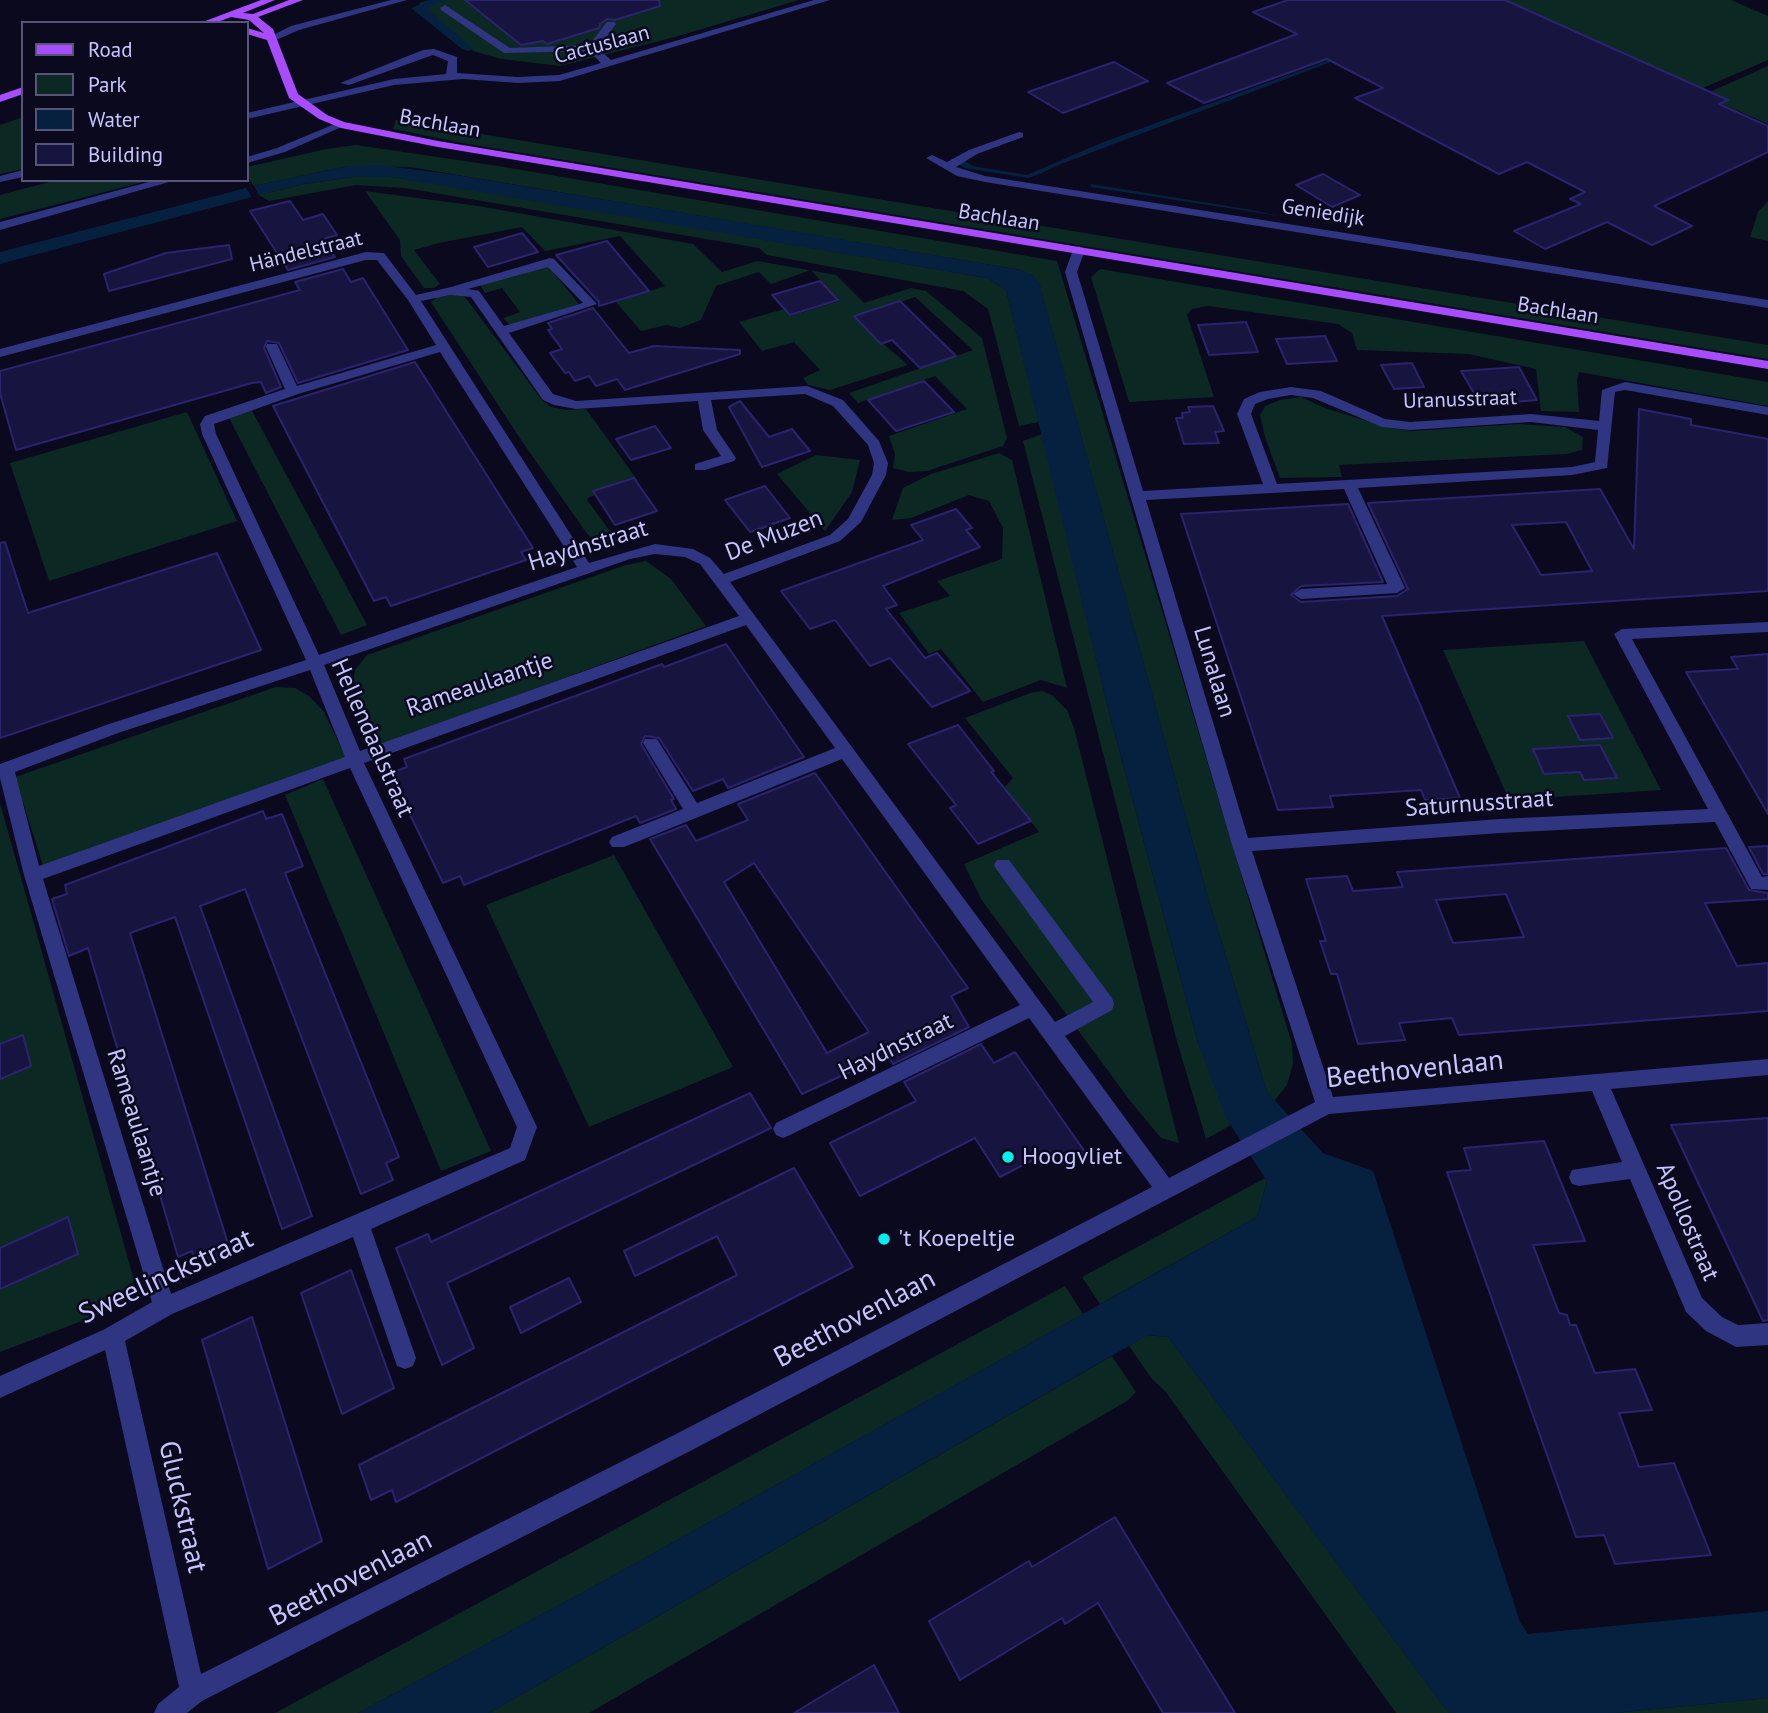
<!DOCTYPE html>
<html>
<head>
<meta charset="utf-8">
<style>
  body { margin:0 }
  #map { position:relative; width:1768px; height:1713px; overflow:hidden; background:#0b091d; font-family:"PT Sans",sans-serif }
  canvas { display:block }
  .legend { position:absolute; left:21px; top:21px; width:228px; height:161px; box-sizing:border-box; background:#0b091d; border:2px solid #565477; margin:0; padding:9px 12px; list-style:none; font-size:21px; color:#c6c5ff }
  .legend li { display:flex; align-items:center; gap:14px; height:35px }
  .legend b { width:35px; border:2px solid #565477 }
</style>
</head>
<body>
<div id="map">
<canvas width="1768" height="1713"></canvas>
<ul class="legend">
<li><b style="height:9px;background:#a84cff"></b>Road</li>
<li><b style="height:19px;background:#0c2823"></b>Park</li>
<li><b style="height:19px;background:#062140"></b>Water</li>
<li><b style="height:19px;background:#181440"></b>Building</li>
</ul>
</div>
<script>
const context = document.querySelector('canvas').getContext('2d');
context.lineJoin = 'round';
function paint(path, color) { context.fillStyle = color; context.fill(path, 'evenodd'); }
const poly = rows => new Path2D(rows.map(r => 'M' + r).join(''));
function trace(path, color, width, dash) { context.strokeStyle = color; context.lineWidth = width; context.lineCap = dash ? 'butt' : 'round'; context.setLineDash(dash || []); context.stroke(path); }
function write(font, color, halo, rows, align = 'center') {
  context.font = font + ' "PT Sans",sans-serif'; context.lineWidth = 5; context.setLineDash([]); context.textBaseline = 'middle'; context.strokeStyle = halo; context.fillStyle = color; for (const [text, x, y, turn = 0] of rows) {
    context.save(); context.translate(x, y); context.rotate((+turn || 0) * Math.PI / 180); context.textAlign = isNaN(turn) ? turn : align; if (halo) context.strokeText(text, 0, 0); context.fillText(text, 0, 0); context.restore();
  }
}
paint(poly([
  [430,0,799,0,675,37,560,66,501,59,473,51,419,3],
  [1506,0,1731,0,1768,16,1768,60,1703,88],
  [1768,66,1768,124,1704,96,1712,91],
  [23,117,23,169,0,174,0,125],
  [396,120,1768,345,1768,359,462,143,393,129],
  [356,145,498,166,1057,261,1292,1044,1293,1064,1287,1085,1274,1101,1267,1092,1207,894,1039,283,1033,276,1021,270,410,167,348,166,254,186,247,178,247,167,326,149],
  [353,177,392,177,446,185,987,278,1006,290,1039,422,1019,426,988,309,963,291,767,255,759,248,405,188,356,185,269,201,259,195,304,184],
  [57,180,151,180,0,219,0,195],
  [365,191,478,206,693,244,722,272,758,261,836,275,864,303,911,288,926,291,982,338,1007,438,1003,446,927,471,909,472,893,468,895,454,889,436,967,409,935,376,858,403,849,393,973,350,915,297,858,316,871,333,908,365,830,390,808,385,803,378,820,370,794,342,762,351,739,322,784,309,791,316,839,301,811,270,771,284,759,272,716,286,701,320,680,328,667,325,641,331,616,302,665,286,620,236,545,251,522,227,439,243,414,250,440,284,434,288,424,288,401,256,400,240],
  [1768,201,1768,241,1750,237,1758,212],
  [548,266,579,304,510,325,503,318,520,312,502,288,485,293,480,285],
  [1100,269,1768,382,1768,406,1579,372,1577,381,1579,412,1541,411,1536,369,1469,354,1357,350,1352,333,1338,324,1208,306,1192,309,1187,315,1214,397,1129,402,1091,277],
  [450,295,463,296,468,301,542,400,551,407,566,410,586,409,638,481,589,497,587,500,618,542,610,545,598,543,588,535,521,440,431,302,437,297],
  [1301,397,1325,408,1390,428,1413,431,1518,424,1565,427,1583,437,1582,450,1567,454,1339,465,1342,477,1280,478,1265,437,1260,415,1265,406,1280,400],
  [251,409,367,625,341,635,228,416],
  [187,412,237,521,49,581,10,463],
  [1042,434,1110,716,1198,1043,1231,1125,1206,1139,1176,1038,1023,441],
  [999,453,1012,460,1067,688,1041,680,983,702,941,649,929,654,899,613,950,596,937,581,1002,559,1003,528,989,501,969,495,911,518,892,520,903,488,931,474],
  [816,455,860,460,852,492,825,531,777,474],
  [646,561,671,579,706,626,376,747,355,704,352,686,355,670,367,655,626,565],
  [1584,641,1661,790,1509,800,1443,650],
  [276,687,295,688,309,696,324,712,346,758,44,869,15,777],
  [1042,691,1052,695,1067,710,1074,728,1179,1143,1161,1138,1131,1102,981,899,964,864,1039,832,1004,788,1013,778,965,718,1030,693],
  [323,779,491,1151,441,1171,285,795],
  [0,803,134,1280,124,1305,0,1352],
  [614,855,733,1067,589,1127,486,905],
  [1265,1178,1267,1181,1257,1217,1100,1304,1082,1277],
  [1065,1286,1083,1314,591,1588,358,1713,275,1713],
  [1147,1335,1168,1337,1449,1713,1396,1713,1165,1391,1152,1379,1129,1346],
  [1112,1356,1136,1392,1127,1401,589,1713,489,1713],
  [1768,1698,1768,1713,1614,1713]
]), '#0c2823');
paint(poly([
  [430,0,446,0,427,8,473,48,469,51,462,49,411,8],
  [1495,0,1061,164,1035,176,1028,178,965,168,958,164,963,160,973,166,1027,175,1101,143],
  [380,165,456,175,774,228,1021,270,1033,276,1039,282,1207,894,1267,1092,1323,1153,1373,1171,1520,1622,1528,1634,1768,1611,1768,1698,1614,1713,1449,1713,1168,1337,1148,1335,489,1713,358,1713,591,1588,1257,1217,1267,1181,1226,1118,1198,1043,1110,716,1006,290,987,278,392,177,353,177,304,184,259,195,254,186,348,166],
  [1091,184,1246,209,1280,216,1097,188,1090,187],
  [246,188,252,197,0,264,0,252]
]), '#062140');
const building = poly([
  [465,0,659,0,660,6,615,20,607,19,600,24,599,28,547,44,543,41,521,45,465,0],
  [1288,0,1505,0,1728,100,1719,104,1768,126,1768,152,1654,206,1692,226,1652,245,1607,222,1545,249,1514,231,1581,204,1570,199,1585,192,1527,162,1499,174,1355,98,1383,88,1327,59,1204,103,1167,83,1297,34,1253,12,1288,0],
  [1114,62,1148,81,1063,113,1028,92,1114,62],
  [1323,174,1360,195,1332,207,1296,185,1323,174],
  [290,201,303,220,323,214,337,235,323,239,335,257,288,270,250,211,290,201],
  [522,233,538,252,488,267,474,247,522,233],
  [607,241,649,291,599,306,599,302,556,255,607,241],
  [229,245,232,259,109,291,104,274,166,253,229,245],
  [343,269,351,282,363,278,408,350,298,383,279,343,267,341,264,348,281,387,266,393,261,382,252,383,16,450,0,393,0,371,300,290,295,282,343,269],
  [820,281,838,300,790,315,772,295,820,281],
  [900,301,956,356,920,368,892,340,881,344,854,316,900,301],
  [593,308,629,353,654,346,740,350,740,354,625,390,617,379,596,386,589,376,575,381,569,372,565,373,550,353,562,349,548,330,552,329,548,323,593,308],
  [1246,322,1258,352,1209,355,1198,325,1246,322],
  [1325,336,1337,361,1287,364,1276,339,1325,336],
  [415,362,533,548,521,552,526,560,391,606,386,597,374,601,273,406,415,362],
  [1412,363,1424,387,1394,389,1381,365,1412,363],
  [1519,367,1537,400,1501,403,1498,398,1478,400,1461,371,1519,367],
  [924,381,954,412,896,431,868,400,924,381],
  [740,401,769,437,792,429,810,451,762,467,729,407,740,401],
  [1213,406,1224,431,1215,432,1219,443,1184,444,1176,418,1183,418,1182,413,1190,412,1188,407,1213,406],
  [1639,409,1691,419,1691,425,1768,439,1768,591,1382,616,1460,798,1425,800,1421,790,1330,796,1333,807,1278,810,1181,514,1348,504,1383,582,1301,586,1291,595,1301,602,1397,596,1408,589,1368,503,1600,489,1634,549,1639,409],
  [1566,522,1592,571,1541,575,1512,525,1566,522],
  [655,426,671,448,631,460,616,439,655,426],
  [634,478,657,511,615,525,593,491,634,478],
  [765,486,790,518,750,532,725,500,765,486],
  [956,509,972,528,966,530,980,547,883,586,897,605,886,609,925,658,937,653,970,691,932,707,890,658,870,666,835,620,810,629,781,591,923,540,911,525,956,509],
  [5,542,28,613,217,553,261,650,0,738,0,543,5,542],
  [726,644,804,757,728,788,723,779,693,791,659,738,645,736,641,744,674,799,671,800,676,809,640,823,636,816,464,885,460,876,443,883,390,773,407,767,404,759,662,664,664,667,726,644],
  [1768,654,1768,814,1686,672,1738,669,1731,657,1768,654],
  [1600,714,1613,738,1580,740,1568,716,1600,714],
  [958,725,994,771,991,772,1031,821,978,844,950,808,956,805,908,744,958,725],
  [1600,745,1617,778,1584,780,1580,772,1544,774,1533,749,1600,745],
  [815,773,968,988,951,996,969,1027,893,1064,887,1055,802,1094,650,839,686,825,696,841,748,820,738,804,815,773],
  [754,863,854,1010,869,1032,827,1053,724,882,754,863],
  [263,811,266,819,282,814,303,866,285,873,399,1157,386,1163,393,1180,361,1194,245,889,200,906,312,1216,282,1229,175,917,130,933,231,1253,197,1269,192,1251,178,1257,88,948,69,956,52,899,67,894,65,885,263,811],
  [1768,846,1768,874,1763,874,1749,847,1768,846],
  [1726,848,1749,890,1768,893,1768,899,1705,903,1737,966,1768,963,1768,1011,1459,1035,1452,1018,1399,1023,1405,1040,1358,1044,1337,974,1331,974,1320,941,1326,941,1306,879,1347,876,1353,891,1403,887,1397,872,1726,848],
  [1506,894,1524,937,1453,943,1436,900,1506,894],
  [23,1035,31,1066,0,1079,0,1044,23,1035],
  [981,1044,994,1063,1015,1052,1085,1152,1060,1165,1050,1151,1000,1177,975,1138,860,1196,830,1143,916,1101,904,1082,981,1044],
  [750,1093,771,1128,447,1283,474,1348,442,1365,396,1248,428,1234,431,1242,750,1093],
  [1768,1118,1768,1320,1763,1321,1671,1125,1768,1118],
  [1544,1141,1585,1241,1533,1245,1559,1313,1567,1315,1570,1325,1576,1325,1595,1373,1635,1369,1652,1410,1619,1413,1639,1467,1674,1463,1711,1555,1615,1564,1604,1535,1576,1537,1447,1172,1471,1170,1464,1148,1544,1141],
  [794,1168,853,1267,396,1502,392,1490,371,1500,359,1465,737,1275,717,1236,635,1276,624,1251,794,1168],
  [68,1217,78,1254,0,1289,0,1248,68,1217],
  [351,1270,394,1388,342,1414,301,1293,351,1270],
  [569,1278,581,1302,521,1333,510,1307,569,1278],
  [252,1317,322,1541,268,1569,202,1340,252,1317],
  [1115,1517,1169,1606,1235,1713,1163,1713,1098,1603,1065,1624,1062,1618,960,1680,929,1621,1029,1561,1032,1567,1115,1517],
  [874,1665,899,1713,794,1713,832,1690,874,1665]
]);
paint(building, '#181440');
trace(building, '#2a236e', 2);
paint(poly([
  [391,0,407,0,299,30,276,40,267,38,291,26,391,0],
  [814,0,830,0,560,81,518,83,463,79,394,85,247,119,247,113,394,79,446,74,448,61,433,55,349,85,340,83,423,50,434,49,457,57,457,73,518,77,559,75,601,63,589,51,504,53,441,10,440,8,445,5,510,48,589,45,607,22,615,22,616,24,598,48,611,60,814,0],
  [337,123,346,125,285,152,247,163,247,157,277,148,337,123],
  [1019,132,1023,133,1023,137,977,154,956,167,985,176,1768,300,1768,308,985,182,957,176,926,158,932,155,947,162,969,150,1019,132],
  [23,170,23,177,0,182,0,176,23,170],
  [156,180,176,180,0,230,0,222,156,180],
  [1079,246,1085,250,1077,272,1143,491,1263,484,1237,414,1244,399,1260,392,1291,387,1321,391,1385,419,1410,422,1531,414,1599,421,1602,390,1625,382,1768,407,1768,415,1625,390,1615,392,1607,468,1572,475,1358,488,1405,588,1397,593,1301,599,1293,594,1301,589,1387,584,1344,489,1146,500,1248,838,1500,819,1708,809,1614,634,1622,629,1768,622,1768,632,1632,639,1762,877,1768,876,1768,890,1751,889,1715,822,1500,833,1252,851,1333,1097,1768,1059,1768,1075,1611,1089,1702,1298,1722,1317,1738,1325,1768,1323,1768,1345,1736,1347,1706,1331,1686,1312,1630,1179,1579,1186,1572,1184,1569,1177,1572,1170,1622,1162,1592,1091,1329,1114,694,1449,202,1701,187,1713,154,1713,158,1704,179,1687,105,1350,0,1398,0,1376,105,1329,152,1302,24,875,0,778,0,764,106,725,306,660,202,434,200,424,205,416,285,389,266,347,267,344,277,344,297,386,436,345,408,300,377,260,366,260,0,357,0,349,366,252,384,253,416,295,451,287,550,258,554,259,597,304,509,333,553,394,576,401,807,386,843,400,879,441,888,463,886,475,861,522,840,541,730,582,1055,1022,1093,1002,997,870,994,865,997,860,1009,860,1112,998,1114,1004,1112,1010,1065,1036,1169,1178,1315,1102,1232,845,1065,272,1073,250,1079,246],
  [548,267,583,303,504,326,479,291,468,289,548,267],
  [450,295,471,297,543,400,554,405,576,409,698,401,703,430,721,456,695,464,695,470,705,470,734,461,736,458,717,430,711,400,805,394,833,406,868,445,874,463,872,475,848,519,830,535,724,574,710,558,693,549,655,544,589,563,421,301,450,295],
  [440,352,577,567,319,655,216,434,214,424,298,394,440,352],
  [1291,395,1313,398,1382,427,1410,430,1531,422,1598,430,1595,462,1572,467,1277,484,1251,414,1255,404,1268,399,1291,395],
  [655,554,685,557,700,564,739,616,360,751,324,665,630,559,655,554],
  [746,625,835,748,697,803,657,739,645,739,643,743,683,809,612,837,609,842,612,847,624,847,842,759,1020,1005,776,1123,773,1129,776,1135,783,1138,790,1135,1029,1018,1152,1187,678,1433,201,1674,125,1341,172,1314,353,1237,397,1366,405,1369,413,1366,416,1358,371,1229,525,1160,537,1127,364,763,746,625],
  [310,670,345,757,39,866,15,772,118,733,310,670],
  [350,768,517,1127,510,1148,171,1294,43,879,350,768]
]), '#2f3581');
paint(poly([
  [261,0,275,0,243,13,253,14,289,0,303,0,258,17,273,29,298,94,327,115,344,122,438,141,1768,361,1768,369,438,147,341,128,319,119,289,98,267,40,247,34,247,28,264,33,249,20,231,17,215,23,200,23,261,0],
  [23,87,23,94,0,102,0,95,23,87]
]), '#a84cff');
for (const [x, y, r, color] of [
  [1008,1157,7,"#00f0ee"],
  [884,1239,7,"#00f0ee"]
]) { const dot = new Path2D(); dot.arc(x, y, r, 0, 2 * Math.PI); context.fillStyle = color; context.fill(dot); trace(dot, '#0b091d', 2.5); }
write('21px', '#c6c5ff', '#0b091d', [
  ["Cactuslaan",602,45,-15],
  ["Bachlaan",440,124,10],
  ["Geniedijk",1323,213,9],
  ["Bachlaan",999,218,9],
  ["Händelstraat",306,252,-14],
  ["Bachlaan",1558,311,9],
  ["Uranusstraat",1460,400,-2]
]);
write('24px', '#c6c5ff', '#0b091d', [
  ["De Muzen",774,536,-21],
  ["Haydnstraat",588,546,-17],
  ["Lunalaan",1214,672,73],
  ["Rameaulaantje",480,685,-19],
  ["Hellendaalstraat",372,738,66],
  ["Saturnusstraat",1479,804,-4],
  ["Haydnstraat",896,1047,-26],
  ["Rameaulaantje",136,1123,73],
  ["Apollostraat",1687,1222,67]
]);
write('24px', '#c6c5ff', '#0b091d', [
  ["Hoogvliet",1022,1157],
  ["'t Koepeltje",898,1239]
], 'left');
write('28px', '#c6c5ff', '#0b091d', [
  ["Beethovenlaan",1415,1070,-6],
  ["Sweelinckstraat",166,1277,-25],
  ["Beethovenlaan",855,1319,-28],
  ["Gluckstraat",182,1507,77],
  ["Beethovenlaan",351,1579,-27]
]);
</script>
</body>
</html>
